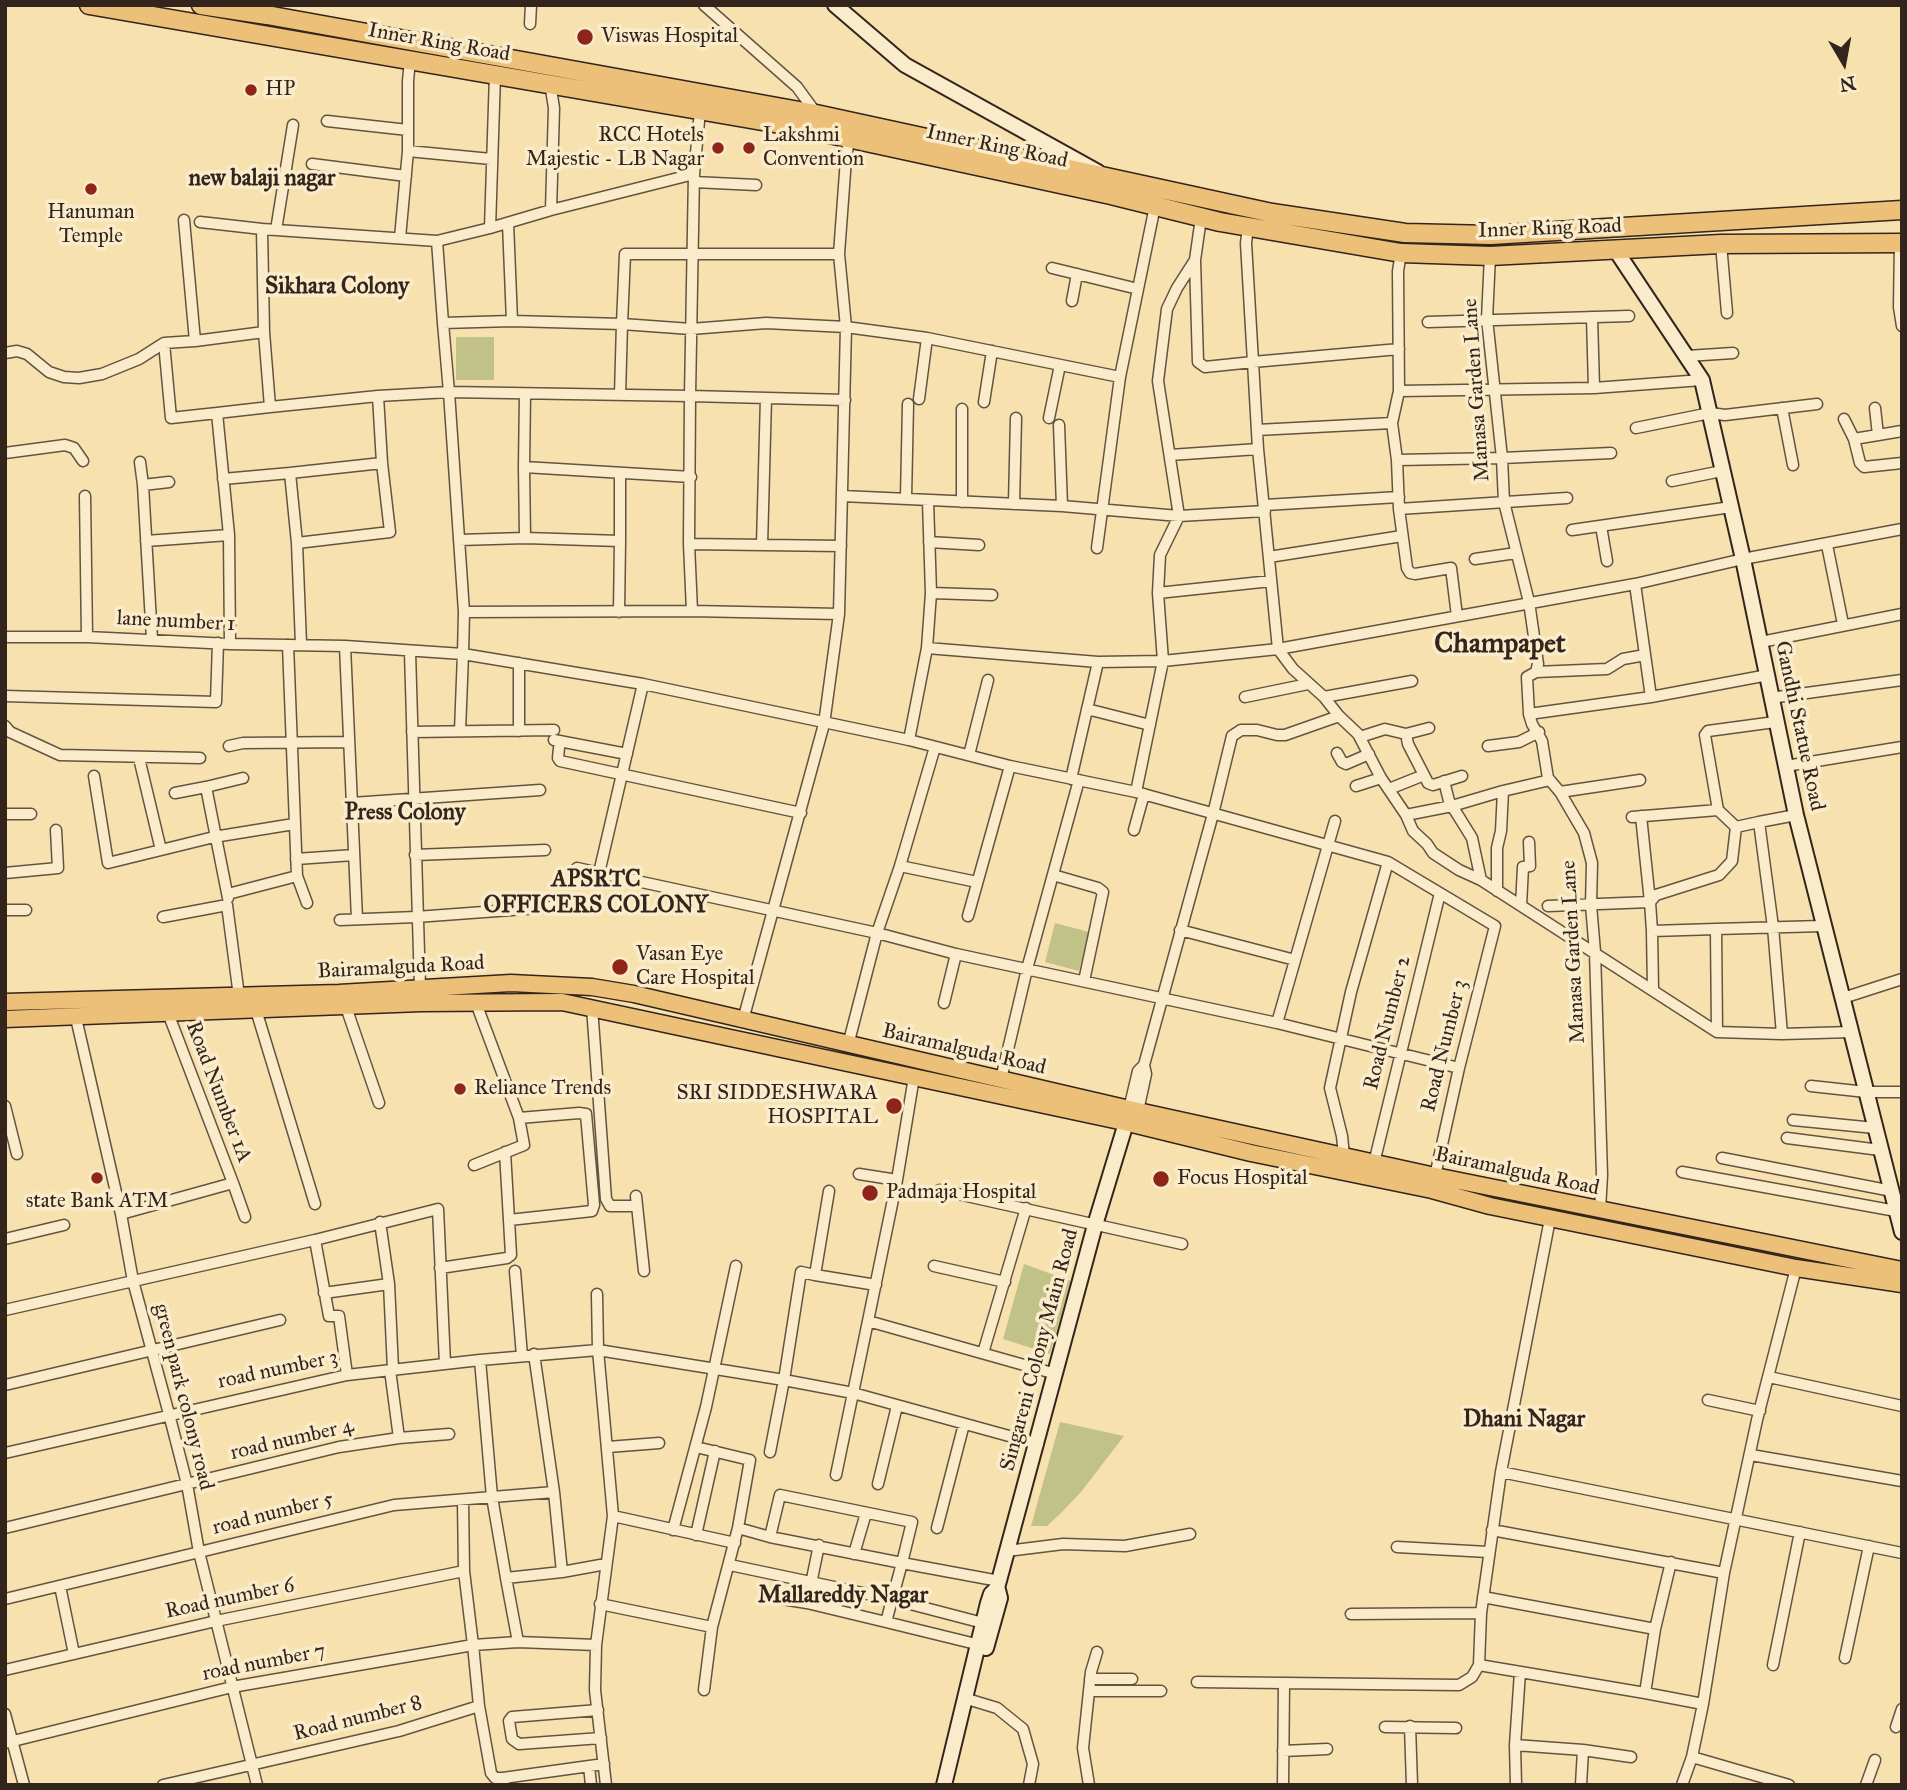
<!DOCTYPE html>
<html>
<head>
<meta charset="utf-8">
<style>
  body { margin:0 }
  #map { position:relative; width:1907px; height:1790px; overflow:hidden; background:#f7e1af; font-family:"IM FELL Great Primer",serif }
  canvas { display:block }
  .frame { position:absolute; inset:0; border:7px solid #33241c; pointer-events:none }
  .north { position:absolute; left:1809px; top:28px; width:70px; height:70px; -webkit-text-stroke:5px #faeccb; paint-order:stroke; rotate:170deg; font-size:19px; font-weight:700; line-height:28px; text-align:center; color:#33241c }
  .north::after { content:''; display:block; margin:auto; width:24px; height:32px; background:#33241c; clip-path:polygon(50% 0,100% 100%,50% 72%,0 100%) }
</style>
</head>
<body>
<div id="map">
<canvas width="1907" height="1790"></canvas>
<div class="frame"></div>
<div class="north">N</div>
</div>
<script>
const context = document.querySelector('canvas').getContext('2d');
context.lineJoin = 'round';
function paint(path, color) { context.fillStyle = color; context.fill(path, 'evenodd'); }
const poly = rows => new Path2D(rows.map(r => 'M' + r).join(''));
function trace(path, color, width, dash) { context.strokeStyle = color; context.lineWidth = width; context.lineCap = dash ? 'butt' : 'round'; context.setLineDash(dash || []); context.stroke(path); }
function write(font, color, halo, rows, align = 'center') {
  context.font = font + ' "IM FELL Great Primer",serif'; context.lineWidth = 7; context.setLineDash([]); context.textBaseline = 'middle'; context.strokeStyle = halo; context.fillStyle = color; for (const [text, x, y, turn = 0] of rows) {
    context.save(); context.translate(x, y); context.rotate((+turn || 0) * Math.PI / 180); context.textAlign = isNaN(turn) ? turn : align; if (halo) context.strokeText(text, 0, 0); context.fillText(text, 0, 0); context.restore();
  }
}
paint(poly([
  [456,337,494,337,494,380,456,380],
  [1055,923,1089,932,1079,971,1045,962],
  [1024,1264,1071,1281,1050,1354,1003,1339],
  [1060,1422,1124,1436,1081,1492,1060,1514,1047,1526,1031,1526]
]), '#c0c288');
const street = poly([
  [704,5,797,87,816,113],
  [530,24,531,5],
  [495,75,490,228,551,210,694,174,700,111],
  [550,83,554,108,551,210],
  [327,121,408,130],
  [408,151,491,159],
  [312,164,406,176],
  [694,174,690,396,845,400],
  [694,182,756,185],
  [184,220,195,341,264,332],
  [200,222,262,229],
  [508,223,512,321],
  [276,230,293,125],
  [400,238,408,151,408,81,410,60],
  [1900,243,1899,307,1902,326],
  [1721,244,1727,313],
  [839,254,625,254,622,324,691,329,766,323,846,327,927,338,1120,377],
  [1490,256,1487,319,1502,458,1504,502,1529,602,1538,664,1536,672,1527,677,1529,714,1532,724,1542,741,1548,778,1560,792,1584,833,1592,863,1591,905,1595,952,1602,1175,1600,1210],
  [1195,261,1198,362,1205,367,1253,362,1246,243,1248,227],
  [1052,268,1138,289],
  [1072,301,1077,274],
  [1592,317,1594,388],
  [1428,322,1629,316],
  [443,323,437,241,490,228],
  [195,341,164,343,171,418,217,413],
  [1399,349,1253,362,1258,449,1278,649,1163,661,1136,792,1388,862,1495,926,1459,1068,1435,1176],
  [5,353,17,351,27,354,49,372,64,377,79,378,102,374,139,359,164,343],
  [1687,356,1733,353],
  [1399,391,1594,388,1702,380],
  [620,395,622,324,512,321,443,323,449,392,690,396,689,544,692,611,839,614],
  [378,396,270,407,264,332,262,229,437,241],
  [919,399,927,338],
  [984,402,992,351],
  [1782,408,1793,465],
  [1875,408,1878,435],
  [1049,418,1060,365],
  [1844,419,1854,439,1860,463,1864,467,1902,463],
  [1059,425,1062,506],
  [1636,428,1710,413,1725,415,1817,404],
  [1257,430,1392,423],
  [1854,439,1902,431],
  [5,453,65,445,74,448,83,461],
  [1170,455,1258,449],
  [1397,460,1392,423,1399,391,1398,271,1401,253],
  [140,462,143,485],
  [524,467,525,394],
  [620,473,620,541,525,538,524,467,691,477],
  [223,479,290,473],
  [1672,481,1722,471],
  [85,496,87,637],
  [842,496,1062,506,1179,516,1265,511],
  [906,498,908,404],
  [962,502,962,409],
  [1014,504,1016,418],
  [1265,505,1399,497],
  [1399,509,1567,498],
  [1601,526,1607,561],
  [1572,530,1731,507],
  [459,540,525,538],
  [146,541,229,535],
  [929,542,979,545],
  [297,543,290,473,382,463],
  [689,544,841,546],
  [762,545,766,398],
  [1827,545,1843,624],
  [1097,548,1120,377,1155,206],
  [1269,557,1402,536],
  [1475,559,1516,553],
  [1635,584,1651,697,1768,675],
  [931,593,992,595],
  [1158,593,1160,555,1179,516,1158,381,1167,309,1177,288,1195,260,1201,218],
  [464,612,692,611],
  [619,612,620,541],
  [1457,616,1451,568,1415,574,1410,573,1407,568,1399,509,1397,460,1502,458,1611,453],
  [5,637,87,637,230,644,345,646],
  [152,639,143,485,169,482],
  [1761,642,1902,614],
  [230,644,229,535,217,413,270,407],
  [301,644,297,543,390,532,382,463,378,396,449,392,464,612,463,654,643,684,909,740,1010,766,1136,792],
  [927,648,931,593,928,501],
  [410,652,420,987],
  [1536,672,1607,669,1623,659,1645,655],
  [5,696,216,702,218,643],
  [1245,697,1308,684],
  [1324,697,1412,681],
  [1770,698,1902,680],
  [1087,709,1150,725],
  [1529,714,1651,697],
  [5,726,10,732,60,755,200,758],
  [519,731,519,663],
  [412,732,554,730],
  [1406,734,1408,744,1424,775],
  [1360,737,1385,729,1406,734,1429,728],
  [554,740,627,754],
  [909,740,927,648,1098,662],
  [229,746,243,743,349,742],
  [1488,746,1519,742,1539,732],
  [559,748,558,758,560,761,801,813],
  [1337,753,1342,762,1346,764,1369,754],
  [969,755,988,680],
  [139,758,161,850],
  [1786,766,1902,747],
  [94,776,108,863,214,837,294,824],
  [1071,779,1098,662,1163,661,1158,593,1271,581],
  [1444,781,1449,801,1472,838,1481,880],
  [1356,786,1381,778],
  [206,787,243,778],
  [1389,789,1424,775,1428,783,1433,785,1462,776],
  [1560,792,1640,780],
  [175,793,206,787,228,898],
  [352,803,540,790],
  [1718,810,1705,735,1708,731,1775,722],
  [5,814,31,814],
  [1406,815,1452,806,1503,791,1550,780],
  [1641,816,1650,902],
  [1632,817,1718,810,1736,827],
  [1335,821,1277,1023,1459,1068],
  [1134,830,1144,794],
  [415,855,545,850],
  [296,859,354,855],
  [900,866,935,747],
  [577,868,877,933,956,954,1277,1023],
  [5,873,58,868,56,830],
  [599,873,643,684],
  [1053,875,1098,888,1103,892,1084,981],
  [297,876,307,903],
  [1497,891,1497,848,1501,831,1503,791],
  [228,894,297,876,288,645],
  [1650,902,1656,895,1719,875,1732,861,1736,827,1759,822],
  [1521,906,1523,867,1530,866,1529,842],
  [1548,906,1650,902,1652,931],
  [5,910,26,910],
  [968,916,1010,766],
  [163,917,227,905,239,996],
  [357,919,345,646,463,654,460,731],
  [340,920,416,917,552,907],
  [1180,930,1295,960],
  [1653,989,1652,931,1716,929],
  [1843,998,1902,979],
  [476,1003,519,1118,579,1113,586,1114,594,1205,592,1211,509,1220,505,1152],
  [944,1003,956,954],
  [346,1007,379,1103],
  [592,1007,606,1199,610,1206,637,1206],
  [256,1010,315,1204],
  [76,1018,121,1214,133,1281,169,1414,187,1484,199,1552,257,1785],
  [743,1020,824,724,839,614,846,327,839,254,846,159,849,138],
  [1717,1032,1716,929,1822,926],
  [1851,1032,1782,1034,1717,1032,1481,880,1459,870,1433,853,1427,844,1413,831,1406,815,1381,778,1358,734,1339,716,1324,697,1293,669,1278,649,1635,584,1743,559,1902,529],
  [1782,1034,1773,927,1759,822,1796,815],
  [848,1045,877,933,900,866,977,882],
  [1001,1079,1027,969,1079,780],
  [1811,1086,1866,1092,1902,1092],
  [5,1106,17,1154],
  [1129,1109,1138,1071,1144,1065,1213,814,1232,736,1241,730,1257,730,1277,735,1285,735,1339,716],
  [1138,1111,1146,1074,1144,1065],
  [1793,1120,1875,1128],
  [1787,1138,1880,1150],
  [1344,1156,1342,1136,1330,1088,1351,992,1388,862],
  [1722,1158,1892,1191],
  [1374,1163,1440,893],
  [474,1165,524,1145,519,1118],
  [1682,1172,1896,1211],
  [859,1174,897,1180,868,1321],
  [897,1180,914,1077],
  [233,1183,245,1217],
  [940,1190,1182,1244],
  [636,1196,644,1271],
  [121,1214,233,1183,168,1013],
  [380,1222,389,1284,393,1369],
  [5,1239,64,1225],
  [315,1240,329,1316,339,1316,347,1375],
  [934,1266,1005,1282],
  [440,1268,507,1258,511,1255,509,1220],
  [515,1271,522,1356],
  [815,1275,876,1285],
  [324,1293,389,1284],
  [5,1310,315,1240,438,1209,445,1364],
  [983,1353,1026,1208],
  [534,1354,554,1492,562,1572],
  [1769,1377,1902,1406],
  [5,1385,280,1320],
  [1708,1400,1760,1411],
  [399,1438,449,1434],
  [1038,1444,853,1393,868,1321,1056,1374],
  [608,1447,659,1443],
  [696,1447,750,1460,738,1528],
  [770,1452,784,1380,853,1393,836,1475],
  [5,1453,347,1375,480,1360],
  [1751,1455,1902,1481],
  [1501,1472,1902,1553],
  [878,1484,897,1406],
  [463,1500,464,1571,473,1645,518,1642,596,1645],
  [613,1516,598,1350,784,1380,801,1272,815,1275,829,1191],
  [5,1528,339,1447,399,1438,390,1370],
  [937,1528,964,1424],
  [673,1530,706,1407,736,1266],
  [1492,1530,1724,1573],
  [696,1535,715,1451],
  [770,1537,780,1495,912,1522,902,1563,999,1581],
  [819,1545,807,1603,886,1622],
  [1397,1547,1488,1552],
  [1007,1551,1063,1544,1125,1546,1190,1534],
  [854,1554,866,1513],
  [730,1565,891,1599,983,1623],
  [506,1578,492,1497,480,1360,598,1350,597,1294],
  [60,1586,74,1654],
  [1483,1597,1655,1629,1671,1562],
  [776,1598,807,1603],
  [5,1599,394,1505,554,1492],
  [600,1604,712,1627],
  [1481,1613,1501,1472,1550,1219],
  [1655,1629,1645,1693,1703,1704],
  [518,1642,506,1578,562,1572,606,1564],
  [1845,1658,1869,1546],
  [1479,1665,1645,1693],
  [1773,1665,1800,1532],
  [5,1670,216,1621,464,1571],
  [1090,1679,1132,1679],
  [1197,1682,1459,1685,1472,1677,1479,1665,1481,1613,1351,1614],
  [704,1690,712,1627,738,1528,770,1537,902,1563,886,1622,984,1646],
  [1089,1691,1161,1691],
  [964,1698,997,1708,1023,1729,1033,1764,1029,1785],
  [598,1710,512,1717,509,1721,512,1739,519,1744,601,1738],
  [5,1714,24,1785],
  [1410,1726,1412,1785],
  [1385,1727,1456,1728],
  [1896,1727,1902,1709],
  [5,1743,232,1687,473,1645,479,1706],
  [1515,1745,1583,1750,1581,1785],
  [1583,1750,1631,1757],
  [1283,1751,1327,1749],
  [1692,1757,1789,1785],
  [589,1766,591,1785],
  [163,1785,399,1731,479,1706,491,1773,495,1778,503,1778],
  [504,1785,503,1778,604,1764],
  [606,1785,595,1690,596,1645,613,1516,735,1543],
  [1089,1785,1083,1748,1091,1672,1097,1652],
  [1283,1785,1284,1684],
  [1516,1785,1515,1745,1520,1672],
  [1682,1785,1692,1757,1703,1704,1724,1573,1757,1420,1796,1268],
  [1866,1785,1875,1760]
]);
const secondary = poly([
  [835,5,905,65,1098,172],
  [1615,249,1702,380,1743,559,1796,815,1902,1232],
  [986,1648,1000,1598,998,1590],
  [944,1785,988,1603,991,1594,997,1588,1095,1225,1126,1123]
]);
const primary = poly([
  [5,1002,339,993,511,983,592,987,634,994,1138,1111,1435,1176,1902,1270],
  [5,1019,421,1003,562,1002,1124,1122,1251,1153,1432,1190,1490,1206,1796,1268,1902,1284]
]);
const highway = poly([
  [89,5,797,127,1111,195,1220,222,1401,253,1490,256,1721,244,1902,243],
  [201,5,267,15,816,114,1272,213,1405,233,1491,235,1902,210]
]);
trace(street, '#645341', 13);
trace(secondary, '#33241c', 18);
trace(primary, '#33241c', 19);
trace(highway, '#33241c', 21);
trace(street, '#faeccb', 10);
trace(secondary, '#faeccb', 14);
trace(primary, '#ecc078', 16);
trace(highway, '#ecc078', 18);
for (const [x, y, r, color] of [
  [585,37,9,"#8f2418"],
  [251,90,7,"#8f2418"],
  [718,148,7,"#8f2418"],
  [749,148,7,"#8f2418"],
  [91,189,7,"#8f2418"],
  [620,967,9,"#8f2418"],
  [460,1089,7,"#8f2418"],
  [894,1106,9,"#8f2418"],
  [97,1178,7,"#8f2418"],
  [1161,1179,9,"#8f2418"],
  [870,1193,9,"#8f2418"]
]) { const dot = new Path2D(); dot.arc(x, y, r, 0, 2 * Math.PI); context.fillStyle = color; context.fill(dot); trace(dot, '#faeccb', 2.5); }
write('21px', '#33241c', '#faeccb', [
  ["Viswas Hospital",601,37],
  ["HP",265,90],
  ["RCC Hotels",704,136,"right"],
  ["Majestic - LB Nagar",704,160,"right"],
  ["Lakshmi",763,136],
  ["Convention",763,160],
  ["Hanuman",91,213,"center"],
  ["Temple",91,237,"center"],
  ["Vasan Eye",636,955],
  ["Care Hospital",636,979],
  ["Reliance Trends",474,1089],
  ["SRI SIDDESHWARA",878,1094,"right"],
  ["HOSPITAL",878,1118,"right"],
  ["Focus Hospital",1177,1179],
  ["Padmaja Hospital",886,1193],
  ["state Bank ATM",97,1202,"center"]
], 'left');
write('21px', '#33241c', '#faeccb', [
  ["Inner Ring Road",439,43,10],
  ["Inner Ring Road",997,147,12],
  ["Inner Ring Road",1550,229,-2],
  ["Manasa Garden Lane",1477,390,-94],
  ["lane number 1",176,622,3],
  ["Gandhi Statue Road",1799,726,78],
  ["Manasa Garden Lane",1574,952,-93],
  ["Bairamalguda Road",401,968,-3],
  ["Road Number 2",1388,1023,-76],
  ["Road Number 3",1445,1046,-76],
  ["Bairamalguda Road",964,1050,13],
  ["Road Number 1A",218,1092,69],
  ["Bairamalguda Road",1517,1172,12],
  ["Singareni Colony Main Road",1040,1350,-75],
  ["road number 3",278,1370,-12],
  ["green park colony road",183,1397,76],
  ["road number 4",292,1440,-13],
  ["road number 5",273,1514,-14],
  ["Road number 6",230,1599,-12],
  ["road number 7",264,1663,-11],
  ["Road number 8",358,1719,-14]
]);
write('bold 23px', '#33241c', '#faeccb', [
  ["new balaji nagar",262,179],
  ["Sikhara Colony",337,287],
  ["Press Colony",405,813],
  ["APSRTC",596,880],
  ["OFFICERS COLONY",596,906],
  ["Dhani Nagar",1524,1420],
  ["Mallareddy Nagar",843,1596]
]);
write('bold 28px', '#33241c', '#faeccb', [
  ["Champapet",1500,645]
]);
</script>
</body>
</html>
